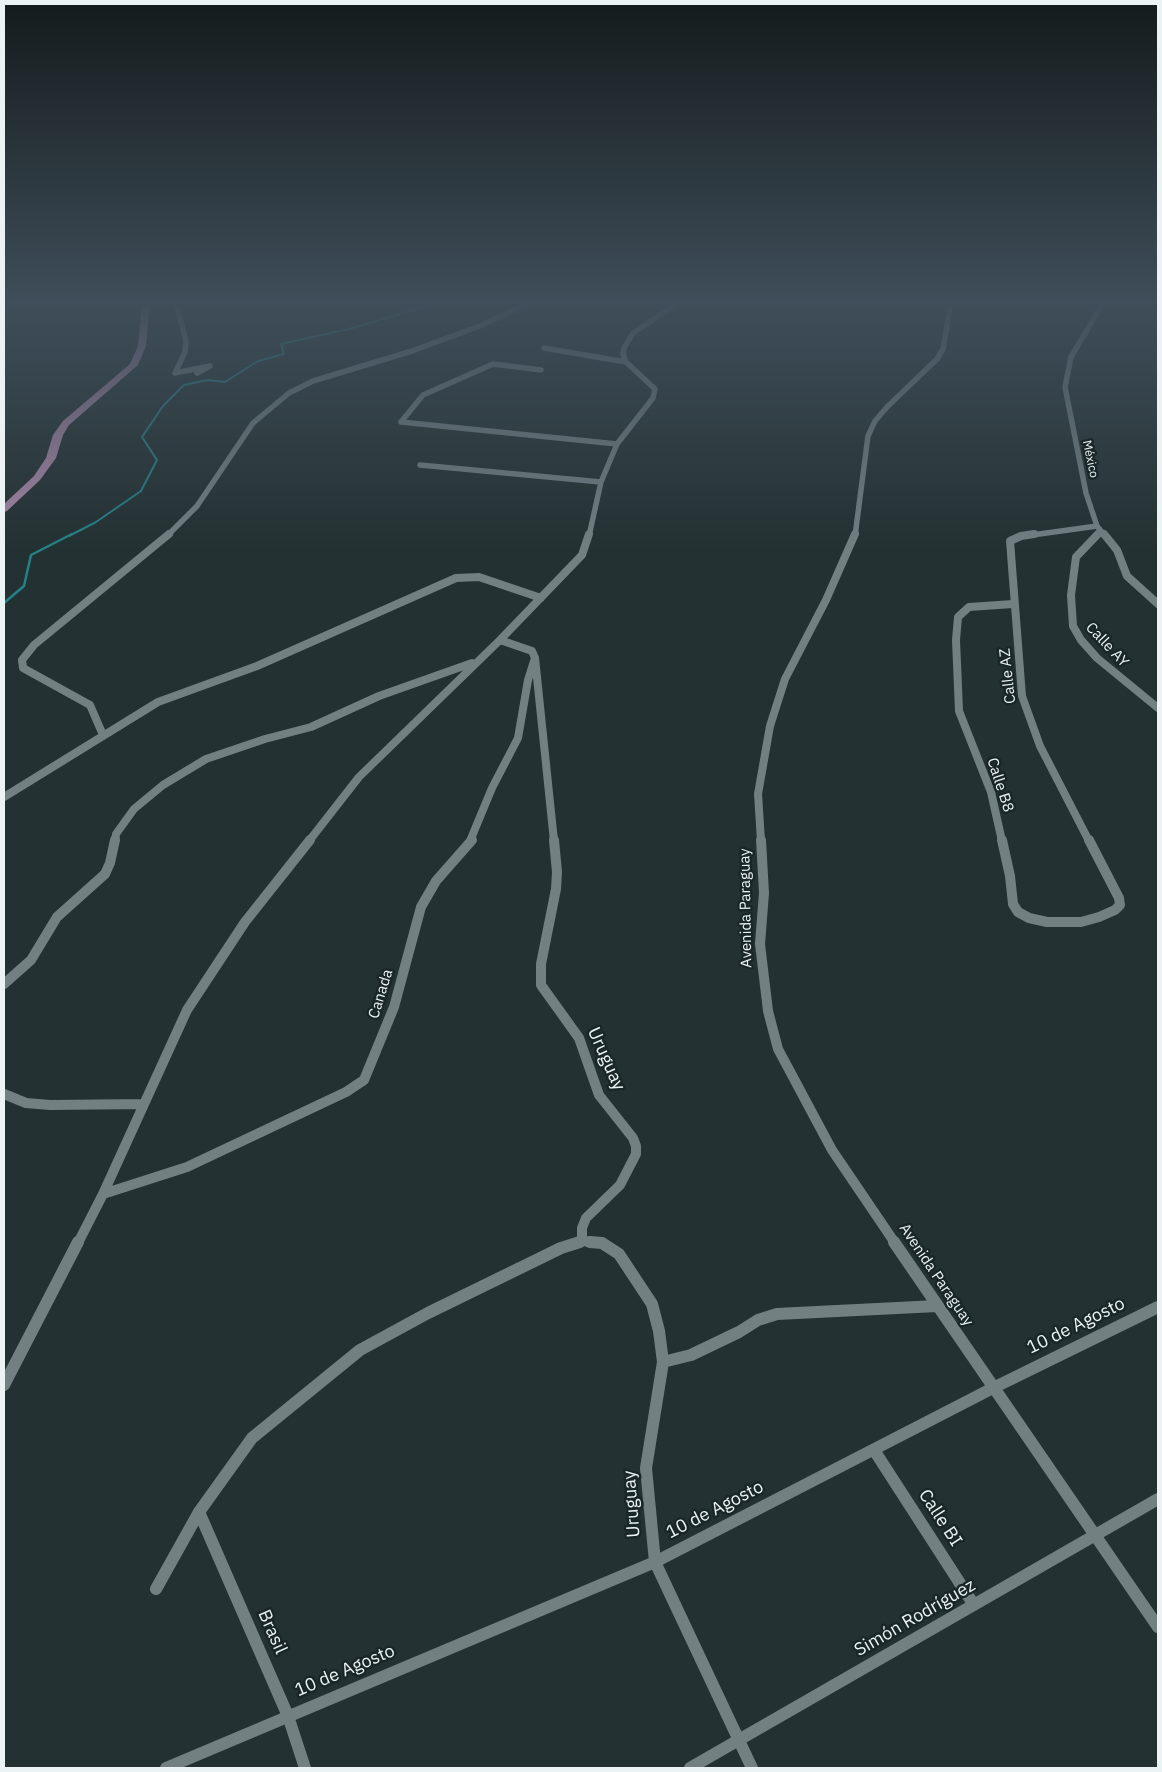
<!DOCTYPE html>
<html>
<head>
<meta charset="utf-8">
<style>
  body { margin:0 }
  #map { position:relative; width:1162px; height:1772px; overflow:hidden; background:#243132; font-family:"IBM Plex Sans",sans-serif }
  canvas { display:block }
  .frame { position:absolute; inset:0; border:5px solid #ebf3f4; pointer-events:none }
</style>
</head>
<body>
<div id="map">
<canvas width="1162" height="1772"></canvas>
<div class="frame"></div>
</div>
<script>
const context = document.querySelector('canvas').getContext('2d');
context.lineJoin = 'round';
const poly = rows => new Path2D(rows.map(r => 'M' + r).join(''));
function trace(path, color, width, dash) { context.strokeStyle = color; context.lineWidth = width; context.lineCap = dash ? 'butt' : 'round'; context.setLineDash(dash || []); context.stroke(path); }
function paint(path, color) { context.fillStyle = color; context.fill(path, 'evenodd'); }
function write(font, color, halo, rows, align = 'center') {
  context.font = font + ' "IBM Plex Sans",sans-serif'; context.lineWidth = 5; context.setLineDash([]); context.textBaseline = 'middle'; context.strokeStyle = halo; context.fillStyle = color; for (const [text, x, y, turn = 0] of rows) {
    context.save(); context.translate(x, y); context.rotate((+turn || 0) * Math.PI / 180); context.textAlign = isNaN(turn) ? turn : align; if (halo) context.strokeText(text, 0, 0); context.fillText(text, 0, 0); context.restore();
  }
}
trace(poly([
  [69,536,96,522,141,491,157,460,142,437,163,406,184,385,207,380,225,382,258,361,284,354,281,344,349,329,438,303]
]), '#268089', 2);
trace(poly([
  [4,603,24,586,31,555,72,534]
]), '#268089', 2.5);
trace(poly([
  [176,303,186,341,185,352,175,373,210,366,197,373],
  [1103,303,1071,357,1065,387,1086,493,1097,526,1105,536],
  [544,348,626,362],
  [541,370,493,364,423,395,401,422,617,444],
  [420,465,601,482],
  [167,536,197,506,253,423,289,393,313,381,412,351,480,326,528,303],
  [589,536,601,482,617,444,653,398,655,389,626,362,623,354,624,348,633,333,678,303],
  [855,536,868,436,875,421,887,407,937,359,943,349,951,303],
  [1025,536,1097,526],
  [1097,536,1100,532]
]), '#728082', 5.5);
trace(poly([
  [1034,534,1021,536,1010,541,1022,696,1040,746,1089,841],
  [1098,534,1076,557,1071,595,1073,626,1081,640,1097,658,1158,708],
  [1104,534,1117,550,1127,576,1158,604],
  [500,640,532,651,535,658,554,841],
  [103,735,90,705,23,668,22,660,34,645,169,534],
  [4,797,158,702,257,666,456,578,479,577,541,598],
  [115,841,116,834,134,809,163,785,206,759,265,739,311,727,379,696,472,663],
  [309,841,359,777,500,640,582,555,589,534],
  [470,841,492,788,518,738,528,680,535,658],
  [761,841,758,794,770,726,785,679,826,600,855,534],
  [1002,841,991,792,959,711,956,640,958,617,969,607,1013,604]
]), '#728082', 8);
trace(poly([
  [554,840,557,872,556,889,541,964,541,985,579,1038,599,1095,633,1138,636,1146,636,1154,620,1185,586,1218,582,1228,582,1241],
  [761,840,764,893,760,944,768,1011,778,1049,832,1150,895,1243],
  [1002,840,1010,876,1013,904,1018,912,1029,918,1047,922,1081,922,1099,917,1115,910,1120,905,1119,898,1089,840],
  [4,984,31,960,57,917,105,874,110,863,115,840],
  [4,1094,26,1103,50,1105,144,1104],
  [103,1194,187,1167,346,1092,364,1080,394,1007,421,907,436,881,472,840],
  [78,1243,103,1194,187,1010,245,922,310,840],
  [576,1243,582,1241,602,1243]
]), '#728082', 10);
trace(poly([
  [590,1242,602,1243,619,1254,652,1304,659,1331,663,1362,646,1468,655,1562,752,1768],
  [894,1242,1158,1627],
  [663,1362,691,1355,739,1332,758,1320,777,1314,937,1306],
  [4,1385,78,1242],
  [874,1450,974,1605],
  [199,1512,288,1716,305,1768],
  [156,1589,199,1512,252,1438,360,1350,428,1313,561,1248,580,1242],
  [166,1768,655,1562,993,1388,1158,1307],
  [690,1768,1158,1499]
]), '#728082', 12);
paint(poly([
  [142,303,150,303,146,346,138,365,69,425,63,435,56,458,40,480,7,511,4,512,4,504,34,476,46,458,53,435,63,421,130,364,138,346,142,303]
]), '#a685a4');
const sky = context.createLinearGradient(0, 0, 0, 551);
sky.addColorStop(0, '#141b1c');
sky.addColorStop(0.55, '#3f4e5a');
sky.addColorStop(1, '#3f4e5a00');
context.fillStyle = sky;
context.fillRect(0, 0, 1162, 551);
write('12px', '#ebf3f4', '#1a2728', [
  ["México",1090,459,78]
]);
write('15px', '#ebf3f4', '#1a2728', [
  ["Calle AY",1107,645,47],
  ["Calle AZ",1008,676,-96],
  ["Calle B8",1000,785,72],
  ["Avenida Paraguay",746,908,-91],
  ["Canada",381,994,-73],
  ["Avenida Paraguay",936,1275,56]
]);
write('18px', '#ebf3f4', '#1a2728', [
  ["Uruguay",606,1059,66],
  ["10 de Agosto",1076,1326,-26],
  ["Uruguay",632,1504,-94],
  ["10 de Agosto",715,1510,-27],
  ["Calle BI",940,1518,57],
  ["Simón Rodríguez",915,1618,-30],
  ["Brasil",272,1632,66],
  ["10 de Agosto",345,1671,-23]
]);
</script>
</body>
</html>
